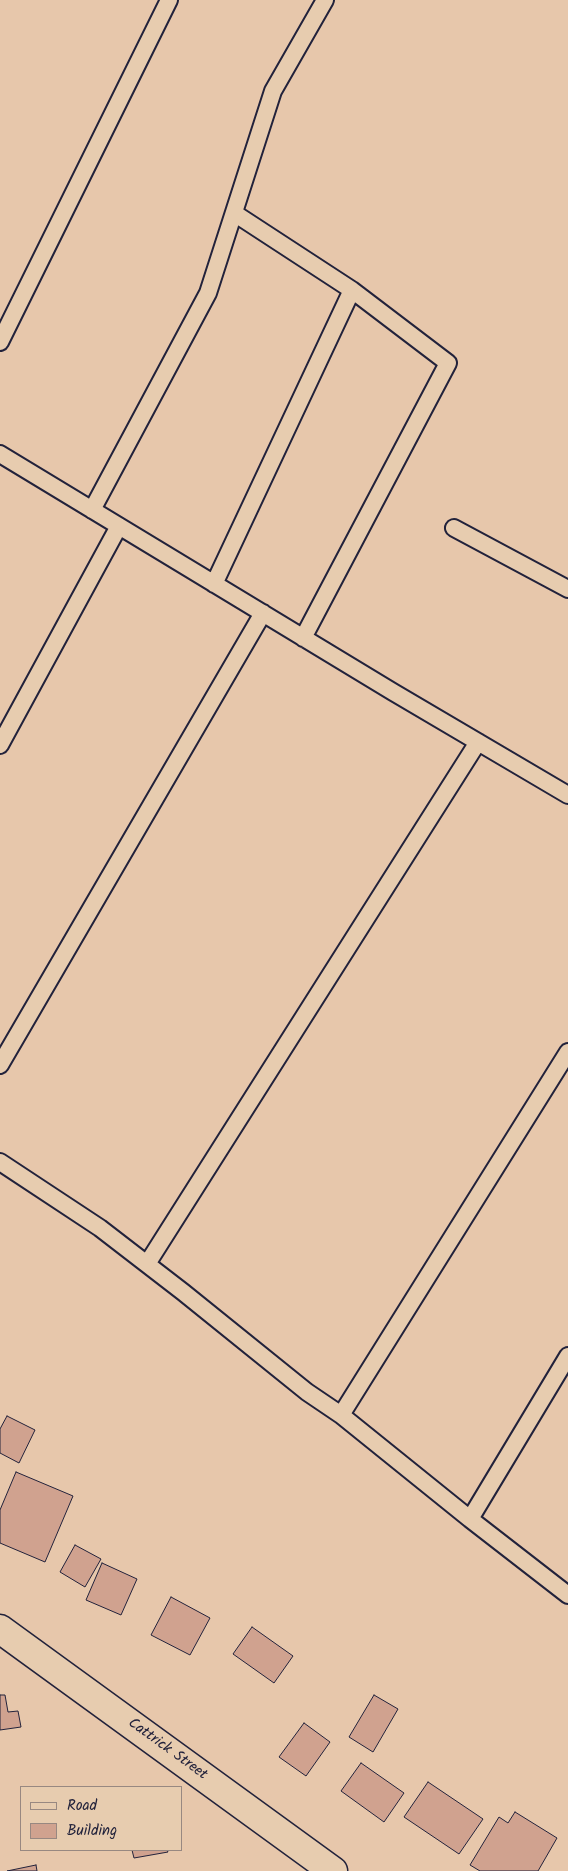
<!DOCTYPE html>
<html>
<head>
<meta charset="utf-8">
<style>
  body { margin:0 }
  #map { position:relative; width:568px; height:1871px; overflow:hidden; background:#e7c7ab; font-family:Kalam,sans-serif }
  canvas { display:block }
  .legend { position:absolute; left:20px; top:1786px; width:162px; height:65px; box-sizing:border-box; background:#e7ccaf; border:1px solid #988881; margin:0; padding:6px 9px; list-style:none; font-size:15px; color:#22223b }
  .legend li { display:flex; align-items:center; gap:10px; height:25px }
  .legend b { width:25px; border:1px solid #988881 }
</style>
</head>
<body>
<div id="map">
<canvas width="568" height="1871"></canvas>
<ul class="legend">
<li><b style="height:6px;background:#e7ccaf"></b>Road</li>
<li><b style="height:14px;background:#d0a28f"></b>Building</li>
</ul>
</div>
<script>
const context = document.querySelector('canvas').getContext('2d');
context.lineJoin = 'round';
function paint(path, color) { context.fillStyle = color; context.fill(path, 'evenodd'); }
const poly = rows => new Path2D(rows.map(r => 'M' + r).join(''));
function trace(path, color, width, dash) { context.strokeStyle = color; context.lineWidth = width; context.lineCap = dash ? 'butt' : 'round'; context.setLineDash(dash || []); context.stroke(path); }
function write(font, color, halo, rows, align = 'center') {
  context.font = font + ' Kalam,sans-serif'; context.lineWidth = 4; context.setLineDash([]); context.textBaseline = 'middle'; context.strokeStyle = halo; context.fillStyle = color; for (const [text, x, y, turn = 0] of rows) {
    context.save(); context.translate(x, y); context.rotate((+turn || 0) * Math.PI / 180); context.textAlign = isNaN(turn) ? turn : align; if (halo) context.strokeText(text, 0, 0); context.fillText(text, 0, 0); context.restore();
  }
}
const building = poly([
  [7,1416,35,1430,19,1463,0,1453,0,1429,7,1416],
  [16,1472,73,1496,45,1562,0,1543,0,1510,16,1472],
  [75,1545,101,1559,85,1587,60,1572,75,1545],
  [102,1563,137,1579,121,1615,86,1600,102,1563],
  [171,1597,210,1618,190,1655,151,1635,171,1597],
  [252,1627,293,1656,274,1683,233,1654,252,1627],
  [0,1695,5,1695,8,1712,18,1711,21,1727,0,1730,0,1695],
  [374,1695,398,1709,373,1752,349,1737,374,1695],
  [304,1723,330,1742,306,1776,279,1757,304,1723],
  [361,1763,404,1793,384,1822,341,1791,361,1763],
  [428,1782,483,1819,459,1854,404,1817,428,1782],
  [515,1812,557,1838,538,1871,480,1871,470,1865,499,1817,508,1823,515,1812],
  [132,1850,167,1850,168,1852,134,1858,132,1850],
  [36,1865,37,1871,7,1871,36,1865]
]);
paint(building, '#d0a28f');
trace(building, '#22223b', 1);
const lane = poly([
  [0,342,169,0],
  [0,454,393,692,568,795],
  [92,510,208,293,273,91,325,0],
  [454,528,568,589],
  [214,584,352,290,234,213],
  [303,638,448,363,352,290],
  [0,745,119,526],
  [0,1065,263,613],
  [0,1162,100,1228,183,1292,307,1392,341,1415,568,1052],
  [147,1264,478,742],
  [341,1415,470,1519,568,1356],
  [470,1519,568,1595]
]);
const street = poly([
  [0,1629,333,1871]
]);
trace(lane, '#22223b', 20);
trace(street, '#22223b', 31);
trace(lane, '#e7ccaf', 16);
trace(street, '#e7ccaf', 28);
write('15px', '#22223b', '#e7ccaf', [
  ["Cattrick Street",167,1750,36]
]);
</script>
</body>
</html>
